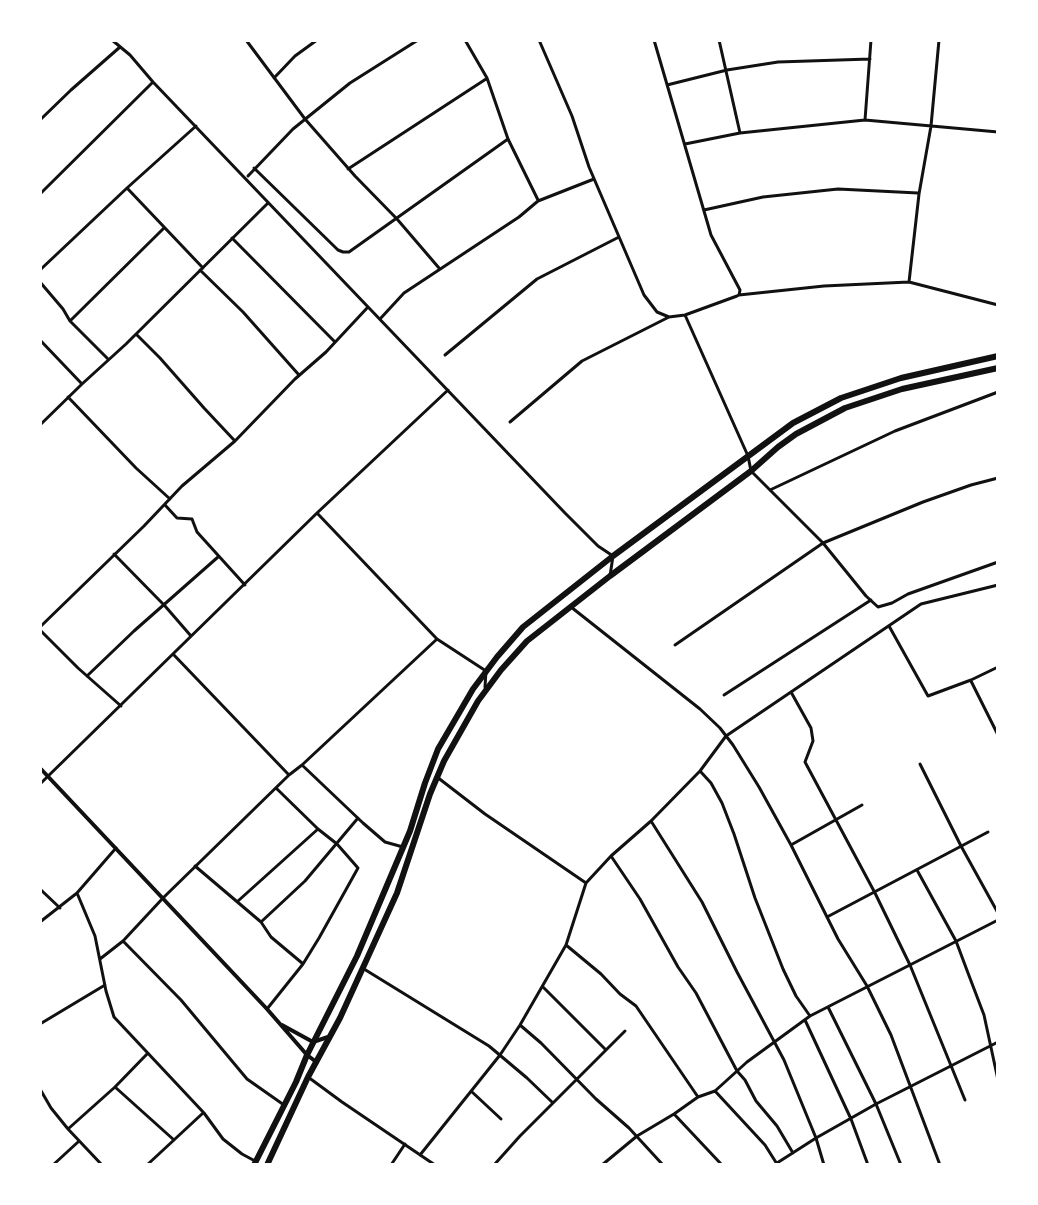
<!DOCTYPE html>
<html>
<head>
<meta charset="utf-8">
<style>
  body { margin:0 }
  #map { position:relative; width:1038px; height:1205px; overflow:hidden; background:#fff; font-family:"Titillium Web",sans-serif }
  canvas { display:block }
  .frame { position:absolute; inset:0; border:42px solid #fff; pointer-events:none }
</style>
</head>
<body>
<div id="map">
<canvas width="1038" height="1205"></canvas>
<div class="frame"></div>
</div>
<script>
const context = document.querySelector('canvas').getContext('2d');
context.lineJoin = 'round';
const poly = rows => new Path2D(rows.map(r => 'M' + r).join(''));
function trace(path, color, width, dash) { context.strokeStyle = color; context.lineWidth = width; context.lineCap = dash ? 'butt' : 'round'; context.setLineDash(dash || []); context.stroke(path); }
trace(poly([
  [112,40,130,55,153,82,565,513,598,546,613,556,610,576],
  [246,40,305,119,355,176,397,219,439,268],
  [465,40,487,78,508,139,538,200],
  [539,40,572,116,589,167,644,295,657,312,669,317,685,315,737,296,739,295,740,290,711,235,654,40],
  [719,40,740,133],
  [274,78,295,56,317,40],
  [667,85,727,70,778,62,870,59],
  [40,120,71,90,120,47],
  [865,120,871,40],
  [685,144,740,133,865,120,998,132],
  [254,168,338,250,343,252,349,252,508,139],
  [348,169,486,79],
  [248,176,293,129,350,83,418,40],
  [127,188,196,126],
  [40,194,153,82],
  [704,210,763,197,838,189,918,193],
  [232,238,335,342],
  [40,270,127,188,203,268],
  [200,270,243,312,299,375],
  [40,282,63,309,70,321,108,359],
  [909,282,919,194,931,126,939,40],
  [739,295,824,286,909,282,998,305],
  [685,315,748,456,751,471,823,543,866,596,878,607,892,603,908,594,998,562],
  [380,319,404,293,519,217,538,201,594,179],
  [70,321,164,228],
  [136,334,160,358,204,408,234,440],
  [40,340,82,384],
  [445,355,537,279,619,237],
  [68,397,136,468,170,499],
  [510,422,582,361,669,317],
  [40,425,82,384,126,344,268,203],
  [770,490,895,431,998,392],
  [165,505,177,518,192,519,197,532,245,585],
  [317,513,437,639,486,671,485,687],
  [114,554,165,606,191,636],
  [571,607,700,709,720,728,733,745,759,787,791,845,838,939,867,986,891,1035,940,1165],
  [889,626,928,696,971,680,998,667],
  [40,627,144,526,182,486,235,441,295,379,326,352,368,307],
  [40,630,78,668,121,706],
  [675,645,823,543,923,502,971,485,998,478],
  [173,654,289,775],
  [87,676,134,631,218,557],
  [971,681,998,735],
  [791,692,811,728,813,741,805,762,875,893,910,965,965,1100],
  [724,695,871,600],
  [920,764,961,846,998,913],
  [302,765,363,823,385,842,403,847],
  [700,771,711,783,722,803,734,834,755,898,783,969,796,996,810,1016],
  [437,777,485,814,586,883],
  [40,784,317,513,448,390],
  [651,821,702,902,737,972,784,1060,816,1138,824,1165],
  [791,845,862,805],
  [611,856,640,899,678,967,696,993,737,1071,745,1080,756,1101,777,1126,793,1153],
  [195,866,261,922,271,937,302,963],
  [917,870,956,941,968,973,984,1015,998,1080],
  [40,889,60,908],
  [77,893,95,936,106,991,114,1017,204,1113,223,1139,242,1154,255,1161],
  [238,901,318,829],
  [827,917,988,832],
  [40,922,77,893,116,848],
  [261,922,305,881,358,818],
  [123,941,181,1000,247,1079,284,1105],
  [566,945,601,974,620,994,636,1006,698,1097],
  [100,959,123,941,163,898,289,775,302,765,437,639],
  [364,969,489,1046,527,1078,553,1103],
  [543,987,605,1049],
  [828,1007,876,1104,901,1165],
  [267,1009,303,964,319,938,358,868,337,844,318,829,276,788],
  [805,1020,851,1119,868,1165],
  [40,1024,105,985],
  [520,1025,541,1043,596,1099,629,1128,663,1165],
  [308,1077,342,1102,435,1165],
  [115,1087,174,1140],
  [40,1089,51,1108,68,1129,102,1165],
  [471,1091,501,1119],
  [715,1091,765,1145,777,1164],
  [674,1114,722,1165],
  [68,1129,115,1087,148,1053],
  [420,1155,500,1055,520,1025,566,945,586,883,611,856,651,821,700,771,726,736,921,604,998,585],
  [777,1163,816,1138,876,1104,998,1042],
  [53,1165,78,1142],
  [147,1165,203,1113],
  [391,1165,405,1144],
  [494,1165,520,1136,625,1031],
  [602,1165,637,1136,674,1114,698,1097,715,1091,747,1062,810,1016,998,920]
]), '#111', 3);
trace(poly([
  [40,768,267,1009,307,1055,315,1061],
  [282,1025,313,1042,328,1037]
]), '#111', 4);
trace(poly([
  [254,1165,296,1082,307,1055,357,956,410,831,425,783,438,749,473,689,497,657,523,627,613,556,793,423,841,398,901,378,998,356],
  [267,1165,308,1077,340,1018,397,893,430,794,444,761,478,701,501,670,527,641,610,576,751,471,778,447,796,434,845,408,902,389,998,368]
]), '#111', 6);
</script>
</body>
</html>
